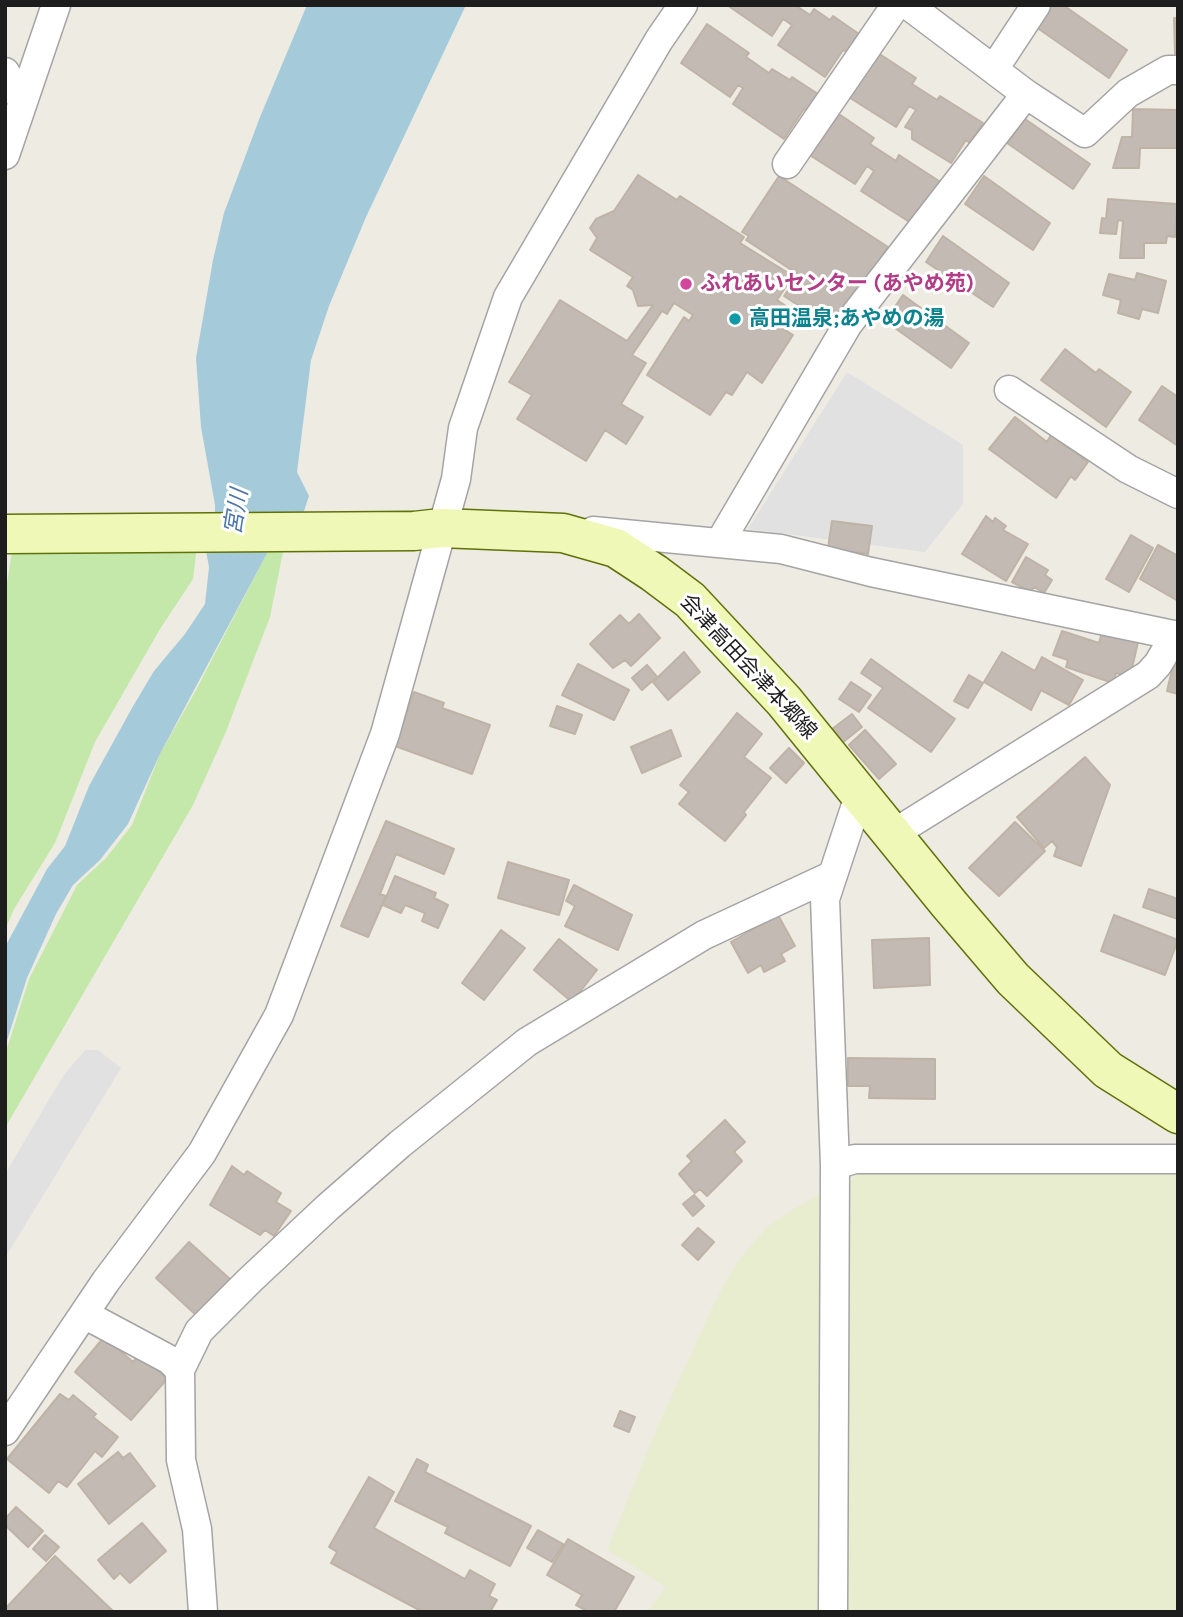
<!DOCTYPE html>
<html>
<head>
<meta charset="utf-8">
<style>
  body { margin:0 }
  #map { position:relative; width:1183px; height:1617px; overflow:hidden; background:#eeebe3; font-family:Karla,sans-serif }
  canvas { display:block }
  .frame { position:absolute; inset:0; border:7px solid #1d1d1d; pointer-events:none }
</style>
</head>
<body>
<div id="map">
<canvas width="1183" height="1617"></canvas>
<div class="frame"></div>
</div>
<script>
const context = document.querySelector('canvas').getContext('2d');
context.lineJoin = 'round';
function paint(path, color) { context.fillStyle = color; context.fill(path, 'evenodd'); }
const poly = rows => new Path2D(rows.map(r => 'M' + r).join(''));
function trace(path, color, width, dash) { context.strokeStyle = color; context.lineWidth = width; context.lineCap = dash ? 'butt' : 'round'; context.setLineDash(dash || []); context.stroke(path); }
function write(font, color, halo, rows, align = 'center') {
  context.font = font + ' Karla,"Noto Sans JP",sans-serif'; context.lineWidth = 6; context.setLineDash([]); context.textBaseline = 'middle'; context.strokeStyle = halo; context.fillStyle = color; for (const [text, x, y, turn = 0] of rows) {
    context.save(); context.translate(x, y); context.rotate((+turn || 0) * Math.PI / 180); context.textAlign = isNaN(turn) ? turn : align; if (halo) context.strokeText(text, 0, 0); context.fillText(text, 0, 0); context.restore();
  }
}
paint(poly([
  [857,1174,1178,1174,1178,1612,847,1612,848,1184],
  [820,1194,817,1612,647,1612,666,1587,607,1550,655,1432,718,1295,737,1262,767,1227,793,1209]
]), '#e9edcf');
paint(poly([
  [273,541,285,542,270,617,225,734,193,805,5,1128,5,1055,29,979,77,885,106,858,132,825,160,754,195,692],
  [197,545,193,579,160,629,95,742,55,843,14,909,5,930,5,597,12,551]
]), '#c4e8aa');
paint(poly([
  [847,372,963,445,963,504,925,552,748,529],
  [85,1050,98,1050,121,1068,5,1258,5,1174,63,1076]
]), '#e1e1e1');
paint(poly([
  [307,5,466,5,366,217,329,306,311,360,297,472,309,496,302,517,273,542,160,754,128,824,100,860,73,885,56,914,27,978,5,1047,5,947,47,869,65,846,89,786,132,708,154,671,185,634,205,604,209,567,206,551,215,517,215,505,201,427,196,358,213,260,224,213,260,117]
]), '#a5cbdb');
const building = poly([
  [727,5,795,5,810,15,814,9,830,20,833,16,859,34,847,52,843,50,825,77,778,45,792,25,783,19,772,36,727,5],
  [1051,5,1063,5,1127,50,1109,78,1036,27,1051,5],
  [1174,18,1178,18,1178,54,1175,54,1174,18],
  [707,24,749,53,746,57,769,73,772,69,790,80,792,77,818,94,807,111,804,109,784,139,733,104,743,88,738,85,730,97,681,63,707,24],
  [875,51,916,78,912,84,937,100,940,96,983,123,970,143,966,140,951,163,912,139,912,130,905,127,916,110,909,106,896,127,847,96,875,51],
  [1133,109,1178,110,1178,148,1140,148,1139,168,1113,168,1122,137,1132,137,1133,109],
  [836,112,874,138,870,144,896,161,899,155,942,183,929,201,926,199,911,223,861,191,874,171,867,166,855,184,808,154,836,112],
  [1025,119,1090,164,1073,189,1007,143,1025,119],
  [638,175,677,200,680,196,744,237,740,243,793,276,777,300,789,308,777,325,793,335,762,383,747,372,732,395,726,392,710,415,647,375,684,317,689,321,693,315,674,303,667,314,662,311,632,355,646,363,621,404,643,417,626,444,605,430,586,461,517,419,532,395,509,382,560,300,627,341,653,305,638,306,633,290,627,286,633,277,590,250,597,238,590,228,596,219,614,211,638,175],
  [779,176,888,247,834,329,784,296,799,275,746,240,749,236,742,232,779,176],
  [984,176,1050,223,1033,250,965,204,984,176],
  [1108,199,1177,204,1175,237,1167,236,1166,243,1144,243,1144,258,1120,258,1123,221,1118,220,1116,234,1100,233,1102,218,1106,219,1108,199],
  [943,236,1009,283,993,307,926,262,943,236],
  [1137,273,1166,281,1158,313,1142,309,1139,319,1118,313,1121,300,1103,295,1109,274,1135,280,1137,273],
  [903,295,969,343,951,368,885,321,903,295],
  [1065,349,1096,373,1099,369,1131,392,1106,427,1041,380,1065,349],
  [1162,386,1178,397,1178,446,1139,420,1162,386],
  [1015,417,1047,442,1051,435,1088,462,1075,480,1071,476,1056,498,989,449,1015,417],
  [986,516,993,522,995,518,1006,526,1003,530,1028,544,1006,581,962,554,986,516],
  [832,521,872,526,868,554,828,548,832,521],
  [1131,535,1153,548,1129,592,1106,579,1131,535],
  [1158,545,1178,556,1178,601,1140,579,1158,545],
  [1026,557,1048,570,1045,575,1052,580,1044,593,1034,587,1031,592,1012,582,1026,557],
  [639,614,660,638,631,666,625,660,613,668,590,644,620,615,629,624,639,614],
  [1062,631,1099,643,1102,632,1138,642,1130,677,1116,673,1113,683,1066,667,1068,660,1053,655,1062,631],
  [684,652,700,672,668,700,653,682,684,652],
  [1002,652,1035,671,1042,657,1083,680,1069,705,1041,690,1031,710,984,682,1002,652],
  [1176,653,1178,654,1178,694,1167,691,1176,653],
  [871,659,955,719,931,752,868,708,883,688,861,673,871,659],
  [578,664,629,690,614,720,562,695,578,664],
  [647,665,657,677,642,690,632,678,647,665],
  [969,675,983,683,968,708,954,701,969,675],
  [851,682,871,695,859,712,839,699,851,682],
  [414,692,444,703,442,708,490,725,472,774,395,746,414,692],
  [557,706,582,715,575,734,550,726,557,706],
  [737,713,762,734,744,757,771,778,744,812,746,815,725,841,679,804,689,792,680,785,737,713],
  [852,714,862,727,842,743,832,729,852,714],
  [671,730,681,756,642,773,631,747,671,730],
  [865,730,896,764,879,779,849,745,865,730],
  [789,748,804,763,786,783,770,768,789,748],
  [1085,757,1110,785,1081,866,1054,856,1057,847,1052,841,1044,848,1017,817,1085,757],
  [386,821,454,849,444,874,396,854,380,894,386,896,368,937,341,926,386,821],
  [1015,822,1045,851,999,896,969,868,1015,822],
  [508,862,569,880,559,915,498,898,508,862],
  [395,876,436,893,434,898,448,905,438,928,422,921,425,913,405,905,401,913,383,905,395,876],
  [574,885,632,915,618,950,565,926,575,906,566,901,574,885],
  [1149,889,1178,899,1178,919,1143,907,1149,889],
  [778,915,795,946,781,954,785,961,764,972,761,965,748,973,731,942,778,915],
  [1114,915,1178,940,1165,975,1101,951,1114,915],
  [501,930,525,948,484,1000,462,983,501,930],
  [929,938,930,985,874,988,872,940,929,938],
  [559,939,597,970,572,1002,534,970,559,939],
  [848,1058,935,1059,935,1099,869,1098,870,1086,848,1086,848,1058],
  [725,1120,745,1142,734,1152,742,1161,707,1196,700,1189,695,1193,679,1174,692,1161,687,1156,725,1120],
  [232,1166,244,1175,247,1171,281,1193,276,1202,291,1211,274,1236,265,1230,260,1235,210,1205,232,1166],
  [694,1195,704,1206,693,1216,683,1204,694,1195],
  [698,1228,714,1242,698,1260,682,1245,698,1228],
  [189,1242,231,1280,197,1316,156,1278,189,1242],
  [104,1337,133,1362,140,1353,167,1379,131,1420,75,1372,104,1337],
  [60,1394,69,1400,73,1395,96,1414,93,1417,118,1437,102,1457,95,1451,67,1487,58,1481,49,1493,7,1459,60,1394],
  [620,1411,635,1417,629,1432,614,1426,620,1411],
  [118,1452,123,1458,130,1453,155,1486,109,1524,78,1484,118,1452],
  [417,1459,428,1465,425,1472,531,1526,510,1566,445,1533,448,1527,395,1501,417,1459],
  [369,1477,394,1492,374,1528,465,1579,470,1570,495,1584,489,1596,497,1600,490,1612,423,1612,331,1563,337,1552,329,1547,369,1477],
  [16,1507,43,1531,28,1547,5,1525,5,1519,16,1507],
  [142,1523,166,1551,130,1583,120,1573,114,1579,98,1560,142,1523],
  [538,1530,563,1544,552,1562,527,1548,538,1530],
  [45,1535,59,1547,46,1561,33,1549,45,1535],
  [568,1539,634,1577,614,1612,589,1612,576,1605,582,1595,547,1575,568,1539],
  [55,1556,114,1612,5,1612,5,1609,55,1556]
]);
paint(building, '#c3bab3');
trace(building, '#bfb3a6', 2);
const street = poly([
  [908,5,1026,94,1085,133,1128,93,1168,70,1178,70],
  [994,69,1036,5],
  [5,72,23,102],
  [5,155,56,5],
  [787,164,896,5],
  [1009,390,1128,469,1178,494],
  [593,531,781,549,871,572,1178,636],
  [720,542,848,324,1026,94],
  [893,834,1148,675,1158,664,1175,635],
  [835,1165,825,899,860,793],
  [84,1314,170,1360,180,1370,181,1460,197,1529,203,1612],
  [180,1370,199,1331,250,1280,328,1207,400,1144,527,1042,704,935,833,875],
  [5,1431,106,1281,202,1153,279,1015,385,734,456,479,463,428,508,297,659,40,683,5],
  [833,1612,835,1165,855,1159,1178,1159]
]);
const secondary = poly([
  [5,534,414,531,441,528,563,533,616,548,654,573,690,600,784,701,949,904,1013,979,1108,1070,1178,1114]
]);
trace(street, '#a4a4a4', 31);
trace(secondary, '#5f7107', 41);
trace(street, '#fff', 28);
trace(secondary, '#f0f8b8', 38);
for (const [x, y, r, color] of [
  [686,284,7,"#d1479c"],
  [735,319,7,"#0f9aa8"]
]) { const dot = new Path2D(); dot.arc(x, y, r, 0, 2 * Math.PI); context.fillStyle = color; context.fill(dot); trace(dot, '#fff', 2.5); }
write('bold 21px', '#b23c85', '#fff', [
  ["ふれあいセンター (あやめ苑)",700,284]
], 'left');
write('bold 21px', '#0d838f', '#fff', [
  ["高田温泉;あやめの湯",749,319]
], 'left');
write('21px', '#1d1d1d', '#fff', [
  ["会津高田会津本郷線",748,667,47]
]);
write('italic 23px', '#4c75aa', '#fff', [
  ["宮川",237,512,-81]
]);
</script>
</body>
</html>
